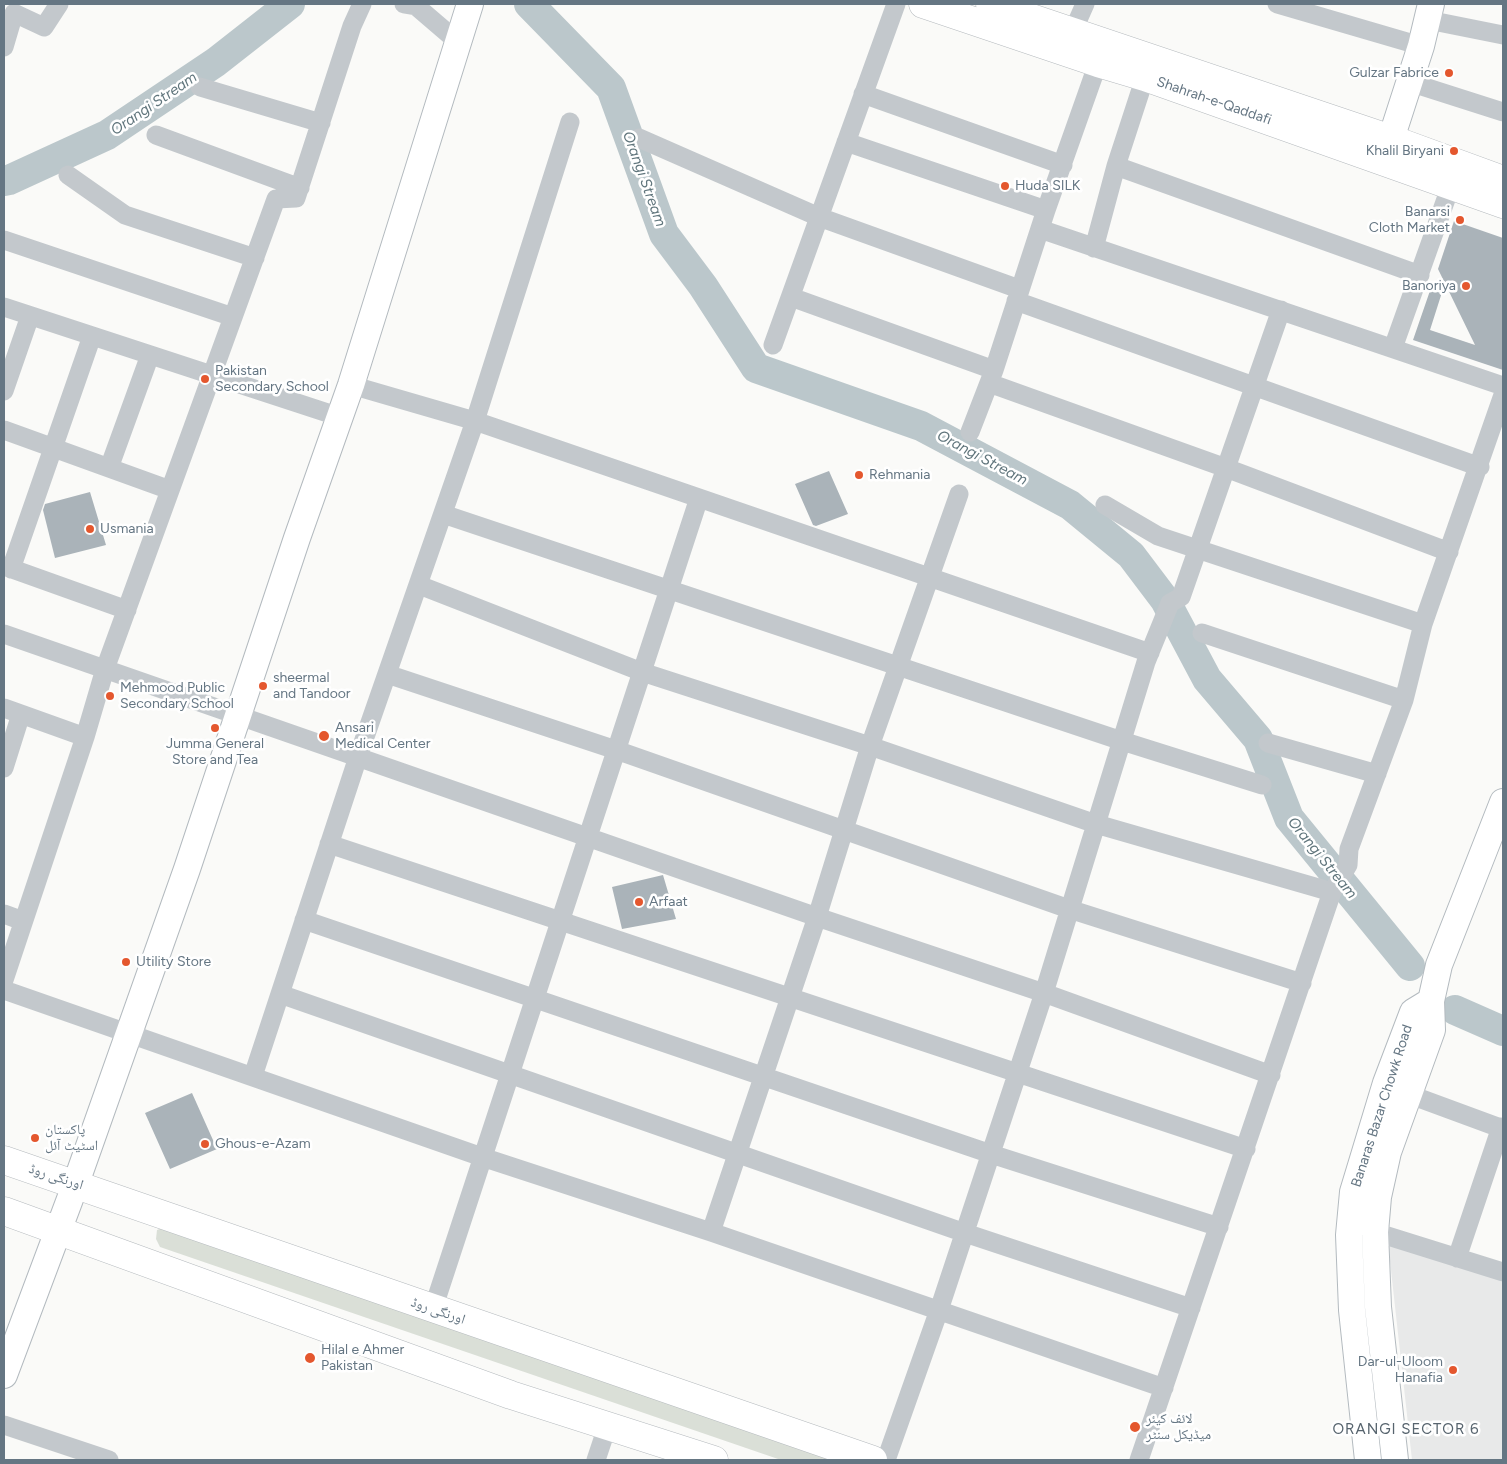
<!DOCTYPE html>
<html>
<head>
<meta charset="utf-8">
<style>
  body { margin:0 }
  #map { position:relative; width:1507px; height:1464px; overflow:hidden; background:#fafaf8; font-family:Figtree,sans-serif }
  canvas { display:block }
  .frame { position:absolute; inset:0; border:5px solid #657683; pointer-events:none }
</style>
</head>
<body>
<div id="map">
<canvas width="1507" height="1464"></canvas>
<div class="frame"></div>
</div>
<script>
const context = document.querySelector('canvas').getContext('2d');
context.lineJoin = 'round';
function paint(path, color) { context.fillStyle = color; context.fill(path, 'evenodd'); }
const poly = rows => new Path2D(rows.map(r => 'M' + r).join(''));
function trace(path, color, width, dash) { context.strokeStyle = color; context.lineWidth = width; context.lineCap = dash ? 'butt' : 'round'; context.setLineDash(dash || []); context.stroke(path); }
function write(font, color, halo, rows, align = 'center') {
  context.font = font + ' Figtree,"Noto Naskh Arabic",sans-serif'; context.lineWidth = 5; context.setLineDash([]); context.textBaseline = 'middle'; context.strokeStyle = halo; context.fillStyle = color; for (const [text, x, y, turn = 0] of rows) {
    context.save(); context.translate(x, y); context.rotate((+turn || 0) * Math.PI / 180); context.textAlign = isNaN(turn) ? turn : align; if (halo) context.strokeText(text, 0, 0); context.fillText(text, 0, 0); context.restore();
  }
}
paint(poly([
  [1388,1243,1503,1279,1503,1460,1412,1460]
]), '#e8e9e9');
paint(poly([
  [164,1227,848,1460,781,1460,160,1247,156,1239,157,1230]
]), '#dadfd7');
trace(poly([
  [529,4,611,88,664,234,703,286,756,368,921,426,1070,505,1131,555,1165,600,1207,679,1258,739,1289,818,1410,966],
  [4,181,9,180,107,135,216,62,290,4],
  [1455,1010,1503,1031]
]), '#bbc7cb', 30);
paint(poly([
  [1454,221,1503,238,1503,370,1413,340,1433,282,1444,286,1430,330,1475,345,1438,269],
  [829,471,848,514,816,526,813,525,795,484],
  [90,492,106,545,55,558,43,510,45,504],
  [663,875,676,919,622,929,612,887],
  [192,1093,217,1149,170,1169,145,1113]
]), '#aab3b9');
const secondary = poly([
  [1391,139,1421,46,1431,4],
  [4,1375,76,1183,187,869,297,538,351,385,470,4],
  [1368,1460,1352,1310,1349,1235,1353,1192,1386,1083,1413,1012,1431,1001],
  [1395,1460,1378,1307,1375,1232,1378,1197,1388,1152,1432,1030,1431,1001,1439,965,1503,802]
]);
const primary = poly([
  [923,4,1098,63,1145,77,1503,204],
  [990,4,1391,139,1503,180],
  [4,1160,873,1460],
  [4,1211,511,1395,714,1460]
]);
trace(secondary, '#b3babf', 28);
trace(primary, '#b5babe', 29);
trace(poly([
  [404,4,416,6,458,42],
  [1277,4,1421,46],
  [1428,20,1503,35],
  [1073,31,1085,4],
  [4,47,14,13,44,27,59,4],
  [1409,82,1503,112],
  [200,87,321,123],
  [863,94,1063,165],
  [156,135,300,188],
  [639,138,819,217,1019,289],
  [846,142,1046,210],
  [1116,166,1420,275],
  [68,175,125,215,255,258],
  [1040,229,1503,386],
  [4,240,233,317],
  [1094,248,1116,166,1145,77],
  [791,297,994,370],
  [1016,301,1480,467],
  [4,307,340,417],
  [773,345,896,4],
  [1393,348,1451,185],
  [989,383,1226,468,1449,552],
  [351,385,475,421,1150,653],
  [4,391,30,316],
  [4,430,170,490],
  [970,432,994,370,1046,210,1098,63],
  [109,468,150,355],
  [1105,505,1158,536,1423,624],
  [443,514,1122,741,1262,785],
  [4,566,127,610],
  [11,569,92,336],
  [419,585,642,672,870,746,1096,824,1332,892],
  [1202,633,1404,700],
  [4,634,817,917,1044,993,1271,1075],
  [387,674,616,750,1069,909,1302,983],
  [4,708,85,737],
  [1268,743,1377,774],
  [4,768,21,714],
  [329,844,1246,1149],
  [4,914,23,921],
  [304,920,991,1154,1219,1227],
  [4,980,85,737,105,669,276,199,296,198,352,26,362,4],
  [4,990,482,1157,711,1232,1164,1388],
  [280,994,965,1233,1191,1308],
  [253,1076,358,757,475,421,570,122],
  [1408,1094,1503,1129],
  [711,1232,817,917,870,746,959,494],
  [1375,1232,1503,1272],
  [1457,1258,1501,1127],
  [433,1309,699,498],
  [4,1425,109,1460],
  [596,1460,607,1427],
  [886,1460,939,1310,1044,993,1146,662,1170,603,1181,597,1281,310],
  [1139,1460,1332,892,1348,865,1349,849,1404,700,1423,624,1503,395]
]), '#c3c8cc', 19);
trace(secondary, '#fff', 26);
trace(primary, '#fff', 28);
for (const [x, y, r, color] of [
  [1449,73,5,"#e4572e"],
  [1454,151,5,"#e4572e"],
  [1005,186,5,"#e4572e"],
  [1460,220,5,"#e4572e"],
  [1466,286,5,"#e4572e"],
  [205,379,5,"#e4572e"],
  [859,475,5,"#e4572e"],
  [90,529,5,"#e4572e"],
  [263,686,5,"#e4572e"],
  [110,696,5,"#e4572e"],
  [215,728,5,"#e4572e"],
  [324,736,6,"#e4572e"],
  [639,902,5,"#e4572e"],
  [126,962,5,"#e4572e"],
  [35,1138,5,"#e4572e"],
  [205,1144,5,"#e4572e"],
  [310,1358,6,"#e4572e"],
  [1453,1370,5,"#e4572e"],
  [1135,1427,6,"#e4572e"]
]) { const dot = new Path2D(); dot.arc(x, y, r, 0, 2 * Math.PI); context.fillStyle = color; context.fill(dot); trace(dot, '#fff', 2); }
write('14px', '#657683', '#fff', [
  ["Gulzar Fabrice",1439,73,"right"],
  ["Khalil Biryani",1444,151,"right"],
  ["Huda SILK",1015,186],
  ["Banarsi",1450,212,"right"],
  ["Cloth Market",1450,228,"right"],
  ["Banoriya",1456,286,"right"],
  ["Pakistan",215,371],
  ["Secondary School",215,387],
  ["Rehmania",869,475],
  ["Usmania",100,529],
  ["sheermal",273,678],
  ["and Tandoor",273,694],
  ["Mehmood Public",120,688],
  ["Secondary School",120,704],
  ["Ansari",335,728],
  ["Medical Center",335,744],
  ["Jumma General",215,744,"center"],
  ["Store and Tea",215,760,"center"],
  ["Arfaat",649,902],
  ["Utility Store",136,962],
  ["پاکستان",45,1130],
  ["اسٹیٹ آئل",45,1146],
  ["Ghous-e-Azam",215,1144],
  ["Hilal e Ahmer",321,1350],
  ["Pakistan",321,1366],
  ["Dar-ul-Uloom",1443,1362,"right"],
  ["Hanafia",1443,1378,"right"],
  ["لائف کیئر",1146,1419],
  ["میڈیکل سنٹر",1146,1435]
], 'left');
write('14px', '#657683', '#fff', [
  ["Shahrah-e-Qaddafi",1214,101,19],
  ["Banaras Bazar Chowk Road",1382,1106,-72],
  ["اورنگی روڈ",56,1177,18],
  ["اورنگی روڈ",438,1311,19]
]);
write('italic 15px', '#60757c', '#fff', [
  ["Orangi Stream",154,104,-34],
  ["Orangi Stream",644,179,70],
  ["Orangi Stream",982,458,28],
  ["Orangi Stream",1322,858,51]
]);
context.letterSpacing = '1px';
write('15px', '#57646e', '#fff', [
  ["ORANGI SECTOR 6",1406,1430]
]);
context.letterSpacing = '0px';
</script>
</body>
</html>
